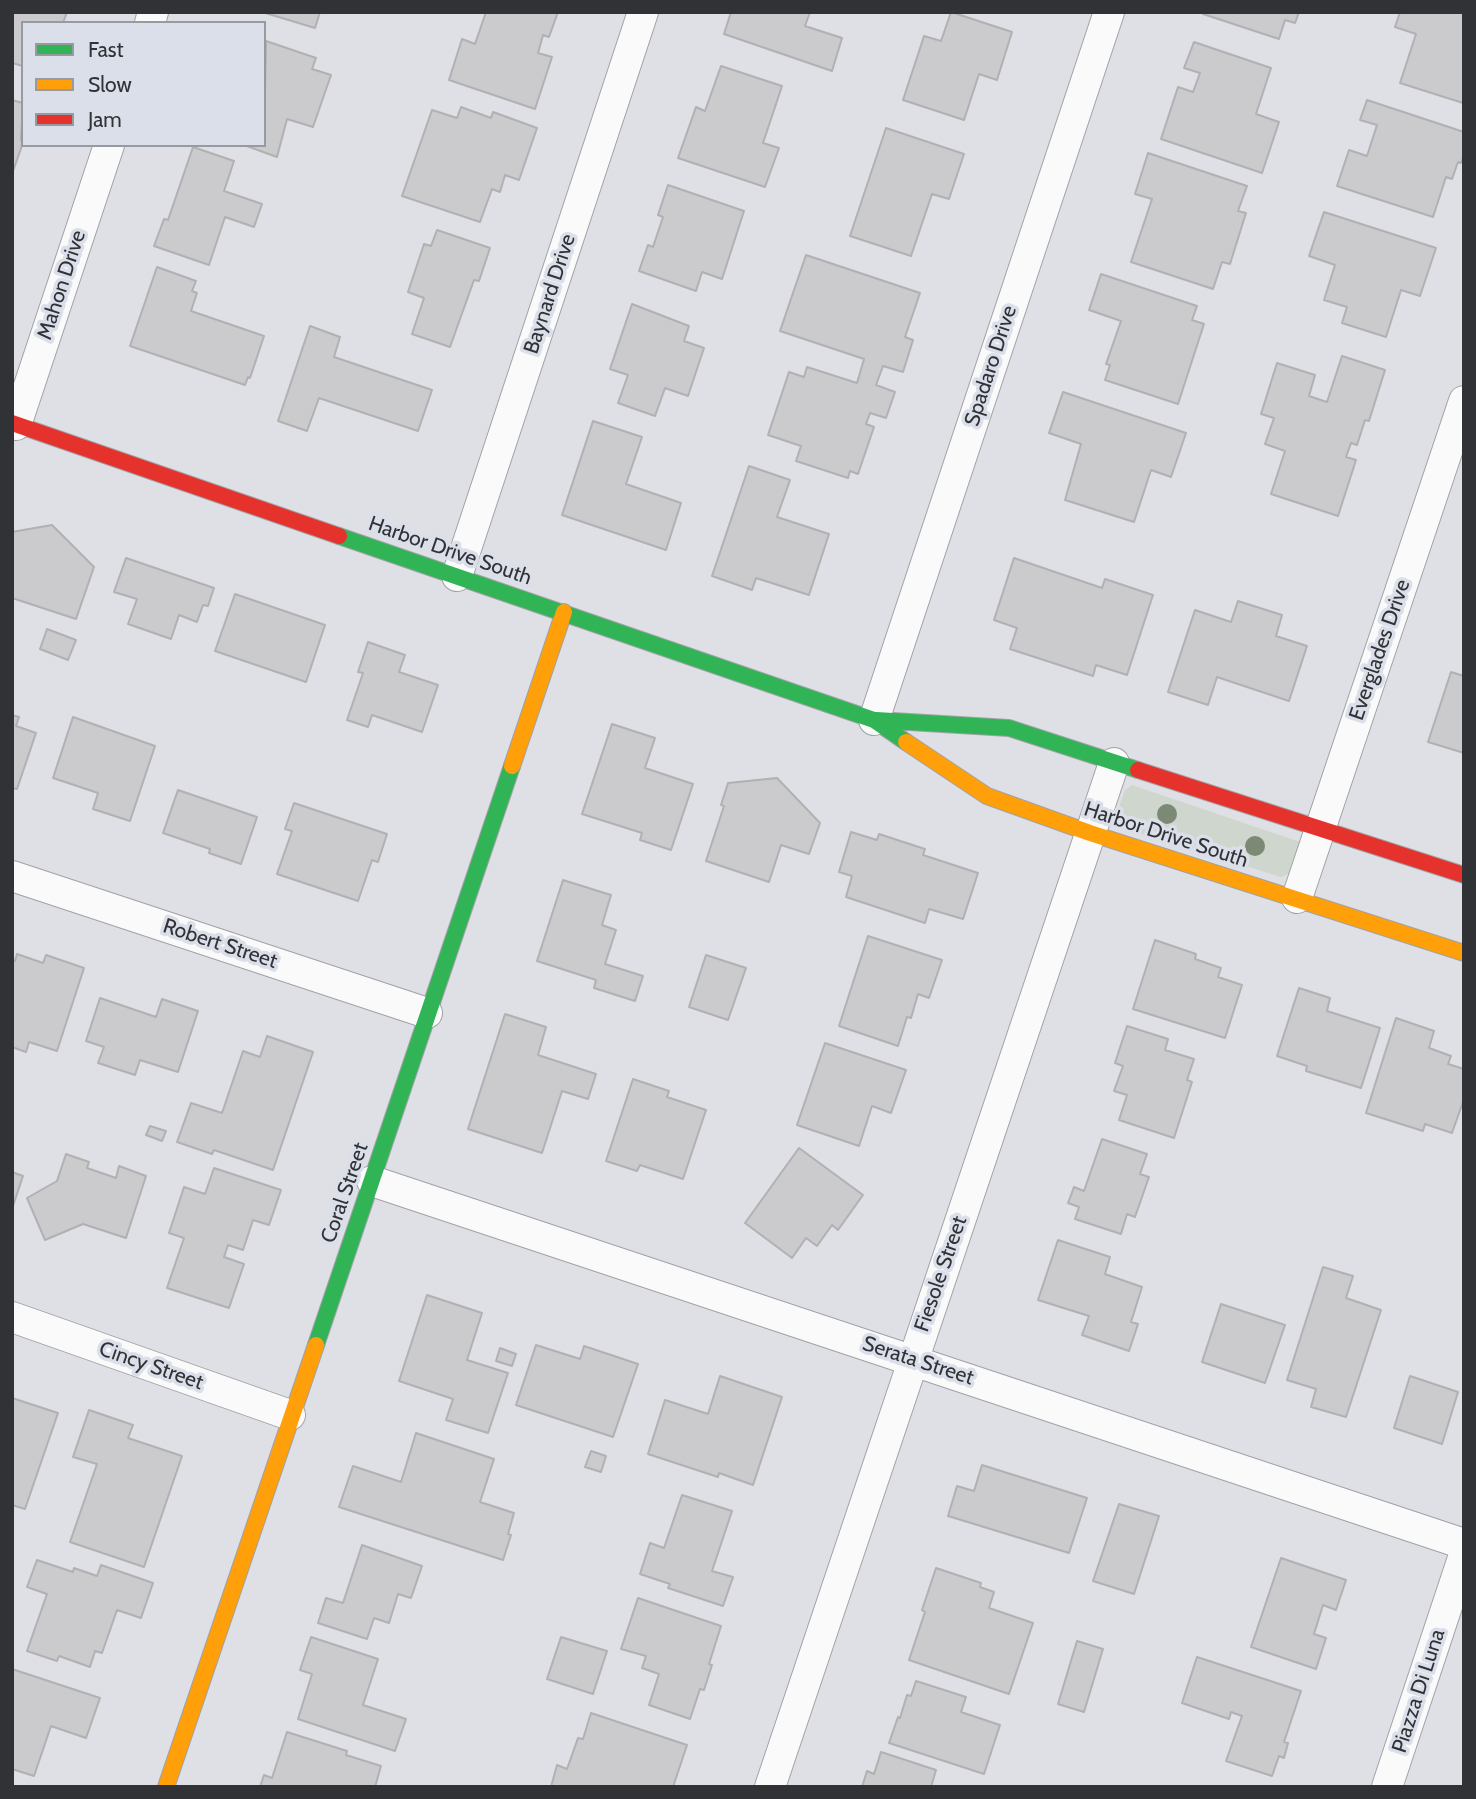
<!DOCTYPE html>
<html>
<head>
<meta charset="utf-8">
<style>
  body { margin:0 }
  #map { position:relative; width:1476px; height:1799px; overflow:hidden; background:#dee0e6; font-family:Cabin,sans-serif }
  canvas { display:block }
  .frame { position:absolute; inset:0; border:14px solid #303236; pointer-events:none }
  .legend { position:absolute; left:21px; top:21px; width:245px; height:126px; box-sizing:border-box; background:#dbdfe9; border:2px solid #979aa1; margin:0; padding:9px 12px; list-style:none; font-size:21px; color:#303236 }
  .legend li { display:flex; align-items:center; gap:14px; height:35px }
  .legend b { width:35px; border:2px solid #979aa1 }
</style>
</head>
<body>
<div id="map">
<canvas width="1476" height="1799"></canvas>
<div class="frame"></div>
<ul class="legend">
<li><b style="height:9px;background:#30b455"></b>Fast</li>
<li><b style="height:9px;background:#ff9f0a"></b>Slow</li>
<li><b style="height:9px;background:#e5322d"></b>Jam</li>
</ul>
</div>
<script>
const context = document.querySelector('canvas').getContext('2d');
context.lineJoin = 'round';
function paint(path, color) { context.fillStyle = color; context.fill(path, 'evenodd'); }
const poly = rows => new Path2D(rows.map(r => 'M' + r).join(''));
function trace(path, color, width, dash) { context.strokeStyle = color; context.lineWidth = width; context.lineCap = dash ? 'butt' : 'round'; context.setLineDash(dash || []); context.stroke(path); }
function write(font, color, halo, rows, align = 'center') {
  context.font = font + ' Cabin,sans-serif'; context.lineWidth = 7; context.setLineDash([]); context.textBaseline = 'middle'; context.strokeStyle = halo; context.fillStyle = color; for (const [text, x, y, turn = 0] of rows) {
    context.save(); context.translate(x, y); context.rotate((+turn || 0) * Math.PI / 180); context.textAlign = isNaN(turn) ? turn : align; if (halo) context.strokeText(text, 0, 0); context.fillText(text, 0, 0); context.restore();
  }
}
paint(poly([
  [1132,785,1300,842,1290,873,1281,877,1130,830,1125,824,1119,807,1125,790]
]), '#ced6cd');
const building = poly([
  [12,12,67,12,63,23,23,23,23,66,12,63,12,12],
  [262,12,320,12,315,28,262,12],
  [486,12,558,12,549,37,543,35,538,53,552,57,535,109,449,80,462,39,475,44,486,12],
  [731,12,810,12,805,26,842,38,832,71,724,34,731,12],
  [951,12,1012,32,997,80,979,74,964,120,903,100,924,36,941,41,951,12],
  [1203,12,1299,12,1295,23,1285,20,1279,39,1203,14,1203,12],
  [1400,12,1464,12,1463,103,1400,83,1416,34,1395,27,1400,12],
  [266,41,316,58,312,69,331,75,313,127,287,119,277,157,244,145,264,145,266,41],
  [1194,42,1271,68,1256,114,1279,122,1262,173,1161,139,1178,87,1193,92,1200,73,1184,68,1194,42],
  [721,66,782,86,763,143,779,148,765,187,678,158,696,107,705,111,721,66],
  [12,100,23,103,21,140,23,143,12,174,12,100],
  [1367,100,1464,132,1464,155,1461,163,1458,162,1452,179,1446,177,1433,217,1337,186,1349,150,1367,156,1377,125,1360,120,1367,100],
  [461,107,491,118,493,112,537,128,519,180,505,175,500,192,492,189,480,222,402,196,432,110,457,118,461,107],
  [886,128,964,154,949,199,932,194,911,256,850,236,886,128],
  [193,147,234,161,224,191,262,204,254,227,225,217,209,265,154,246,164,219,168,220,193,147],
  [1148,153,1247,186,1238,211,1246,213,1230,264,1222,262,1213,289,1131,262,1152,199,1135,194,1148,153],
  [668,185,744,211,722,279,702,272,696,291,639,271,648,245,653,247,663,217,658,215,668,185],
  [1324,212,1436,248,1420,296,1401,290,1386,337,1342,323,1347,307,1324,300,1335,265,1309,256,1324,212],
  [437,230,490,248,479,281,474,280,450,347,412,334,424,298,408,292,424,244,431,246,437,230],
  [806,255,920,293,905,337,913,340,903,372,883,366,876,385,895,392,886,418,870,413,866,424,874,427,858,474,850,471,848,478,796,461,801,446,768,435,789,372,804,377,807,367,857,383,864,359,780,331,806,255],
  [157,267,196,281,192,291,197,293,191,311,264,336,250,378,248,377,245,385,130,346,157,267],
  [1101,274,1197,306,1192,320,1204,324,1178,404,1105,380,1110,365,1106,364,1121,321,1089,310,1101,274],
  [632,304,689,326,684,341,704,348,688,396,665,388,655,416,618,403,628,375,610,369,632,304],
  [310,326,340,337,334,357,432,390,418,431,319,398,307,431,278,421,310,326],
  [1342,356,1385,370,1369,421,1365,420,1357,445,1351,443,1346,457,1356,460,1338,516,1271,494,1285,451,1265,444,1274,418,1261,414,1277,363,1315,375,1309,396,1327,402,1342,356],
  [1063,392,1186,433,1171,477,1151,470,1134,522,1065,500,1081,444,1049,433,1063,392],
  [593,421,642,437,626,484,681,503,666,550,562,515,593,421],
  [749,466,790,480,777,517,829,534,809,595,756,578,752,590,712,576,749,466],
  [52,525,94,567,76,619,12,598,12,532,52,525],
  [126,558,214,588,208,606,203,605,197,622,179,615,171,639,128,624,137,599,114,592,126,558],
  [1014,558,1102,588,1105,579,1153,595,1127,675,1096,665,1093,676,1010,649,1017,628,994,620,1014,558],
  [235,594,325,625,306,682,215,651,235,594],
  [1238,601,1282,615,1276,636,1307,646,1289,701,1217,677,1208,705,1168,692,1195,610,1231,622,1238,601],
  [47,629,76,640,68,660,40,649,47,629],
  [368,642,405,655,399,672,438,685,422,732,372,715,368,727,347,720,363,673,358,672,368,642],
  [1451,672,1464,676,1464,753,1428,742,1451,672],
  [12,715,19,717,16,726,36,733,17,789,12,788,12,715],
  [73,717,155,746,130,821,93,809,98,793,53,778,73,717],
  [612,724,655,738,645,768,693,784,671,850,640,840,642,833,582,814,612,724],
  [777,778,820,823,809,854,781,845,769,882,706,861,724,806,721,805,728,783,777,778],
  [178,790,257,817,241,864,209,853,210,849,163,833,178,790],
  [294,803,387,834,378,862,372,860,358,901,277,874,292,831,285,829,294,803],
  [851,832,877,840,879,834,925,849,923,855,978,873,963,919,929,909,925,923,846,897,852,876,839,872,851,832],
  [563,880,611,895,602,925,616,930,605,964,643,976,635,1001,594,988,596,980,537,961,563,880],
  [868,936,942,960,929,998,918,994,911,1018,907,1017,898,1046,839,1026,868,936],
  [1155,940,1196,954,1195,959,1221,968,1218,977,1242,985,1225,1038,1133,1009,1155,940],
  [17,954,43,963,46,955,84,968,57,1051,29,1042,26,1052,12,1047,12,960,15,961,17,954],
  [706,955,746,968,728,1020,689,1007,706,955],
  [1299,988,1330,998,1327,1011,1380,1028,1361,1088,1306,1071,1307,1066,1277,1056,1299,988],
  [100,998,156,1017,162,999,198,1011,178,1072,140,1060,135,1075,98,1063,104,1047,86,1041,100,998],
  [505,1014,546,1027,538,1055,596,1074,588,1099,562,1091,542,1153,468,1129,505,1014],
  [1396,1018,1434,1031,1429,1048,1451,1056,1448,1064,1464,1069,1464,1099,1452,1133,1425,1124,1423,1131,1366,1113,1396,1018],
  [1127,1026,1168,1039,1165,1050,1194,1059,1187,1080,1192,1082,1174,1138,1119,1120,1127,1095,1114,1091,1123,1066,1115,1063,1127,1026],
  [267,1036,313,1052,273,1170,214,1150,212,1154,177,1142,191,1103,222,1113,243,1051,260,1057,267,1036],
  [825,1043,906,1070,891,1113,872,1106,859,1146,797,1125,825,1043],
  [633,1079,669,1091,667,1097,706,1110,683,1179,640,1165,637,1171,606,1161,633,1079],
  [150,1126,166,1131,162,1141,146,1135,150,1126],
  [1102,1139,1147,1154,1140,1174,1149,1177,1135,1217,1127,1214,1121,1234,1075,1219,1079,1207,1068,1203,1074,1187,1084,1191,1102,1139],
  [799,1148,863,1195,838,1230,832,1225,817,1246,806,1238,792,1258,745,1223,799,1148],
  [66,1154,89,1162,87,1168,116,1178,119,1166,146,1176,126,1238,83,1224,45,1240,27,1198,57,1181,66,1154],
  [214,1168,281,1190,269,1225,253,1220,243,1250,228,1245,224,1257,244,1264,229,1308,167,1288,184,1238,169,1233,184,1187,205,1194,214,1168],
  [12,1172,23,1176,12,1209,12,1172],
  [1058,1240,1110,1257,1105,1274,1142,1287,1131,1322,1138,1324,1129,1351,1082,1335,1089,1316,1038,1300,1058,1240],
  [1323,1267,1353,1276,1346,1298,1381,1310,1346,1417,1311,1407,1316,1389,1287,1380,1323,1267],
  [427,1295,482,1313,467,1360,508,1373,488,1433,446,1420,453,1399,399,1381,427,1295],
  [1221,1304,1285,1325,1265,1383,1202,1362,1221,1304],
  [536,1345,580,1359,584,1346,638,1364,613,1437,516,1405,536,1345],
  [500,1348,516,1354,512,1366,496,1361,500,1348],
  [720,1376,782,1397,753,1485,719,1473,718,1477,648,1454,665,1400,708,1414,720,1376],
  [1410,1376,1458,1392,1442,1444,1394,1428,1410,1376],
  [12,1398,58,1413,25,1509,12,1505,12,1398],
  [89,1410,133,1425,128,1438,182,1456,144,1567,70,1542,97,1464,73,1457,89,1410],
  [416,1433,494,1459,480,1502,514,1513,508,1534,511,1535,503,1560,339,1507,353,1466,401,1482,416,1433],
  [591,1451,606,1456,601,1472,585,1467,591,1451],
  [982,1465,1087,1498,1069,1553,948,1516,957,1486,974,1491,982,1465],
  [682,1495,732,1511,712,1571,733,1577,723,1606,668,1588,670,1584,640,1574,650,1543,664,1548,682,1495],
  [1119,1504,1159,1516,1134,1594,1093,1581,1119,1504],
  [362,1545,422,1566,411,1598,398,1594,389,1623,374,1618,367,1639,318,1623,326,1598,343,1603,362,1545],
  [1281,1558,1346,1580,1336,1610,1323,1605,1314,1634,1326,1638,1316,1669,1251,1647,1281,1558],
  [37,1560,73,1572,74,1568,97,1576,101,1565,153,1583,141,1618,117,1610,102,1653,95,1651,90,1667,59,1656,57,1661,27,1651,47,1594,27,1587,37,1560],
  [936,1568,981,1583,980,1587,994,1592,989,1608,1033,1623,1009,1694,909,1660,925,1612,922,1610,936,1568],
  [638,1598,721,1626,709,1664,712,1665,704,1690,700,1689,690,1719,649,1705,659,1674,642,1668,646,1656,621,1649,638,1598],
  [311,1637,378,1659,363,1705,406,1719,395,1751,298,1719,312,1674,300,1670,311,1637],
  [561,1637,607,1651,593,1694,547,1679,561,1637],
  [1077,1641,1103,1649,1084,1712,1058,1704,1077,1641],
  [1197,1657,1301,1691,1284,1742,1288,1743,1284,1758,1279,1756,1272,1776,1226,1761,1242,1716,1231,1712,1229,1719,1182,1703,1197,1657],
  [12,1669,100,1698,86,1738,51,1726,34,1776,12,1769,12,1669],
  [916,1681,966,1697,961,1712,1000,1725,984,1774,889,1743,898,1717,900,1718,907,1695,911,1696,916,1681],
  [591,1713,687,1745,673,1787,551,1787,557,1765,567,1769,578,1738,583,1739,591,1713],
  [287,1732,347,1751,346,1755,381,1766,375,1787,260,1787,264,1775,272,1778,287,1732],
  [881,1752,936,1770,931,1787,862,1787,867,1771,874,1774,881,1752]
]);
paint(building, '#cbcacc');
trace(building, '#b1b0b2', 2);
const street = poly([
  [150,23,153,12],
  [16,425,109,145],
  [457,576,643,12],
  [874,720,1109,12],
  [12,876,427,1013],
  [1297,898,1464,401],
  [372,1181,1464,1544],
  [12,1317,290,1415],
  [770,1787,1114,763],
  [1387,1787,1464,1555]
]);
const fast = poly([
  [339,536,874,720,906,742],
  [876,720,1009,728,1138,770],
  [316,1345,512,766]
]);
const slow = poly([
  [906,742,987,796,1090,833,1464,953],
  [512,766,564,612],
  [166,1787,316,1345]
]);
const jam = poly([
  [12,423,339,536],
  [1138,770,1464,875]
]);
trace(street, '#a0a2a6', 32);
trace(fast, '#a0a2a6', 18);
trace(slow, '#a0a2a6', 18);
trace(jam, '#a0a2a6', 18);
trace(street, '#fafafb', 30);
trace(fast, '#30b455', 16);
trace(slow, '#ff9f0a', 16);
trace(jam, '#e5322d', 16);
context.fillStyle = '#7c8974';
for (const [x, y] of [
  [1167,814],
  [1255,846]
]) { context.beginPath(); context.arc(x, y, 10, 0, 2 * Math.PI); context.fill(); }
write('21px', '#303236', '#dbdfe9', [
  ["Mahon Drive",62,285,-72],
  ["Baynard Drive",550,294,-72],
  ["Spadaro Drive",991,366,-72],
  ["Harbor Drive South",450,551,19],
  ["Everglades Drive",1380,650,-71],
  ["Harbor Drive South",1166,835,18],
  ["Robert Street",220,944,18],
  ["Coral Street",345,1193,-71],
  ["Fiesole Street",941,1274,-71],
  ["Serata Street",918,1361,18],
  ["Cincy Street",151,1366,19],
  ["Piazza Di Luna",1419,1691,-72]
]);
</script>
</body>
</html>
